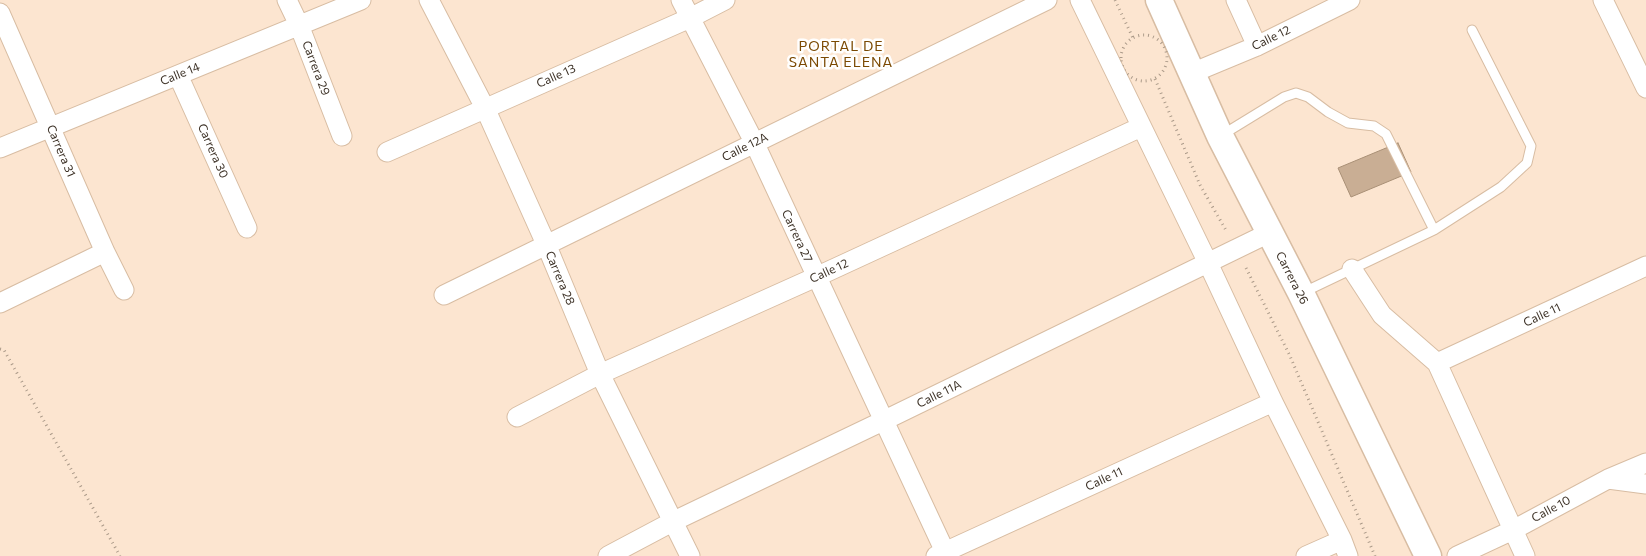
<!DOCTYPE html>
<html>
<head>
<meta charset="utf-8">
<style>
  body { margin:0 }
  canvas { display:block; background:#fce5d0 }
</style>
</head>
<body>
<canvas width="1646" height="556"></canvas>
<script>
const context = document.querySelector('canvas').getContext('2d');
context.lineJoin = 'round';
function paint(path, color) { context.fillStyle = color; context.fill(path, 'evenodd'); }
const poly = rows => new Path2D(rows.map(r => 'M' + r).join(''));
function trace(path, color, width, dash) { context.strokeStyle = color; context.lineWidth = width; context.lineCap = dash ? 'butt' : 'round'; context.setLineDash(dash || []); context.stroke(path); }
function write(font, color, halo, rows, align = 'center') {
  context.font = font + ' Commissioner,sans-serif'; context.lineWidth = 5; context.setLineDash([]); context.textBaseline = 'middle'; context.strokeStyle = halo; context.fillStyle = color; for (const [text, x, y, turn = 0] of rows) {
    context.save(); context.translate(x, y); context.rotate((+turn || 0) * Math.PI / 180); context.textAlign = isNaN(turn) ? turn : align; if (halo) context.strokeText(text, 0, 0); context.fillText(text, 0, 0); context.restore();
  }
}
const building = poly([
  [1398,143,1411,172,1351,197,1338,168,1398,143]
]);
paint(building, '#c9ae94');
trace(building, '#a99076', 1);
const lane = poly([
  [1222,135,1284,97,1296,93,1308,97,1328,112,1348,123,1374,126,1386,134,1434,230],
  [1304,292,1434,230,1501,187,1527,163,1531,146,1472,30]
]);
const street = poly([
  [287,0,299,25,342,136],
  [429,0,485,108,546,244,600,374,690,556],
  [681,0,754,142,947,556],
  [1080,0,1208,263,1273,402,1342,540,1348,556],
  [1236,0,1257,46],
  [1603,0,1646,88],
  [0,13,105,252,124,290],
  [1192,73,1257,46,1350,0],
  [178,75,247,228],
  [0,148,361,0],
  [387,152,690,18,725,0],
  [1352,269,1382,315,1437,363,1525,556],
  [444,295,1047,0],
  [0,303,105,252],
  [1437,363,1646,266],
  [517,417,600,374,816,277,1141,127],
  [1608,479,1646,484],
  [608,556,672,522,885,420,1269,233],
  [936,556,1273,402],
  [1306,556,1342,540],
  [1457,556,1513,530,1608,479,1646,463]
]);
const secondary = poly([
  [1159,0,1220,136,1301,293,1428,556]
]);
trace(lane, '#d8bda3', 11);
trace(street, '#d8bda3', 21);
trace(secondary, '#d8bda3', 29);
trace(poly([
  [1115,0,1133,38],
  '1121 58a23 23 0 1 1 46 0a23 23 0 1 1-46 0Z',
  [1155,79,1200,185,1227,232],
  [1246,268,1290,356,1375,556],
  [0,349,4,350,120,556]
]), '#ab9a89', 3, [1, 4]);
trace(lane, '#fff', 9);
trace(street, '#fff', 19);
trace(secondary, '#fff', 26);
write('12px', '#3d3227', '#fff', [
  ["Calle 12",1271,38,-26],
  ["Carrera 29",316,68,69],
  ["Calle 14",180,74,-22],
  ["Calle 13",556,76,-24],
  ["Calle 12A",745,147,-26],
  ["Carrera 31",61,151,67],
  ["Carrera 30",213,151,66],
  ["Carrera 27",797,236,65],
  ["Calle 12",829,271,-25],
  ["Carrera 28",560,278,67],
  ["Carrera 26",1292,278,63],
  ["Calle 11",1542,315,-25],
  ["Calle 11A",939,394,-26],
  ["Calle 11",1104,479,-25],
  ["Calle 10",1551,509,-28]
]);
context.letterSpacing = '1px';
write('14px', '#7b4902', '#fff', [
  ["PORTAL DE",841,46],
  ["SANTA ELENA",841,62]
]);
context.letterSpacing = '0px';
</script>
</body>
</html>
